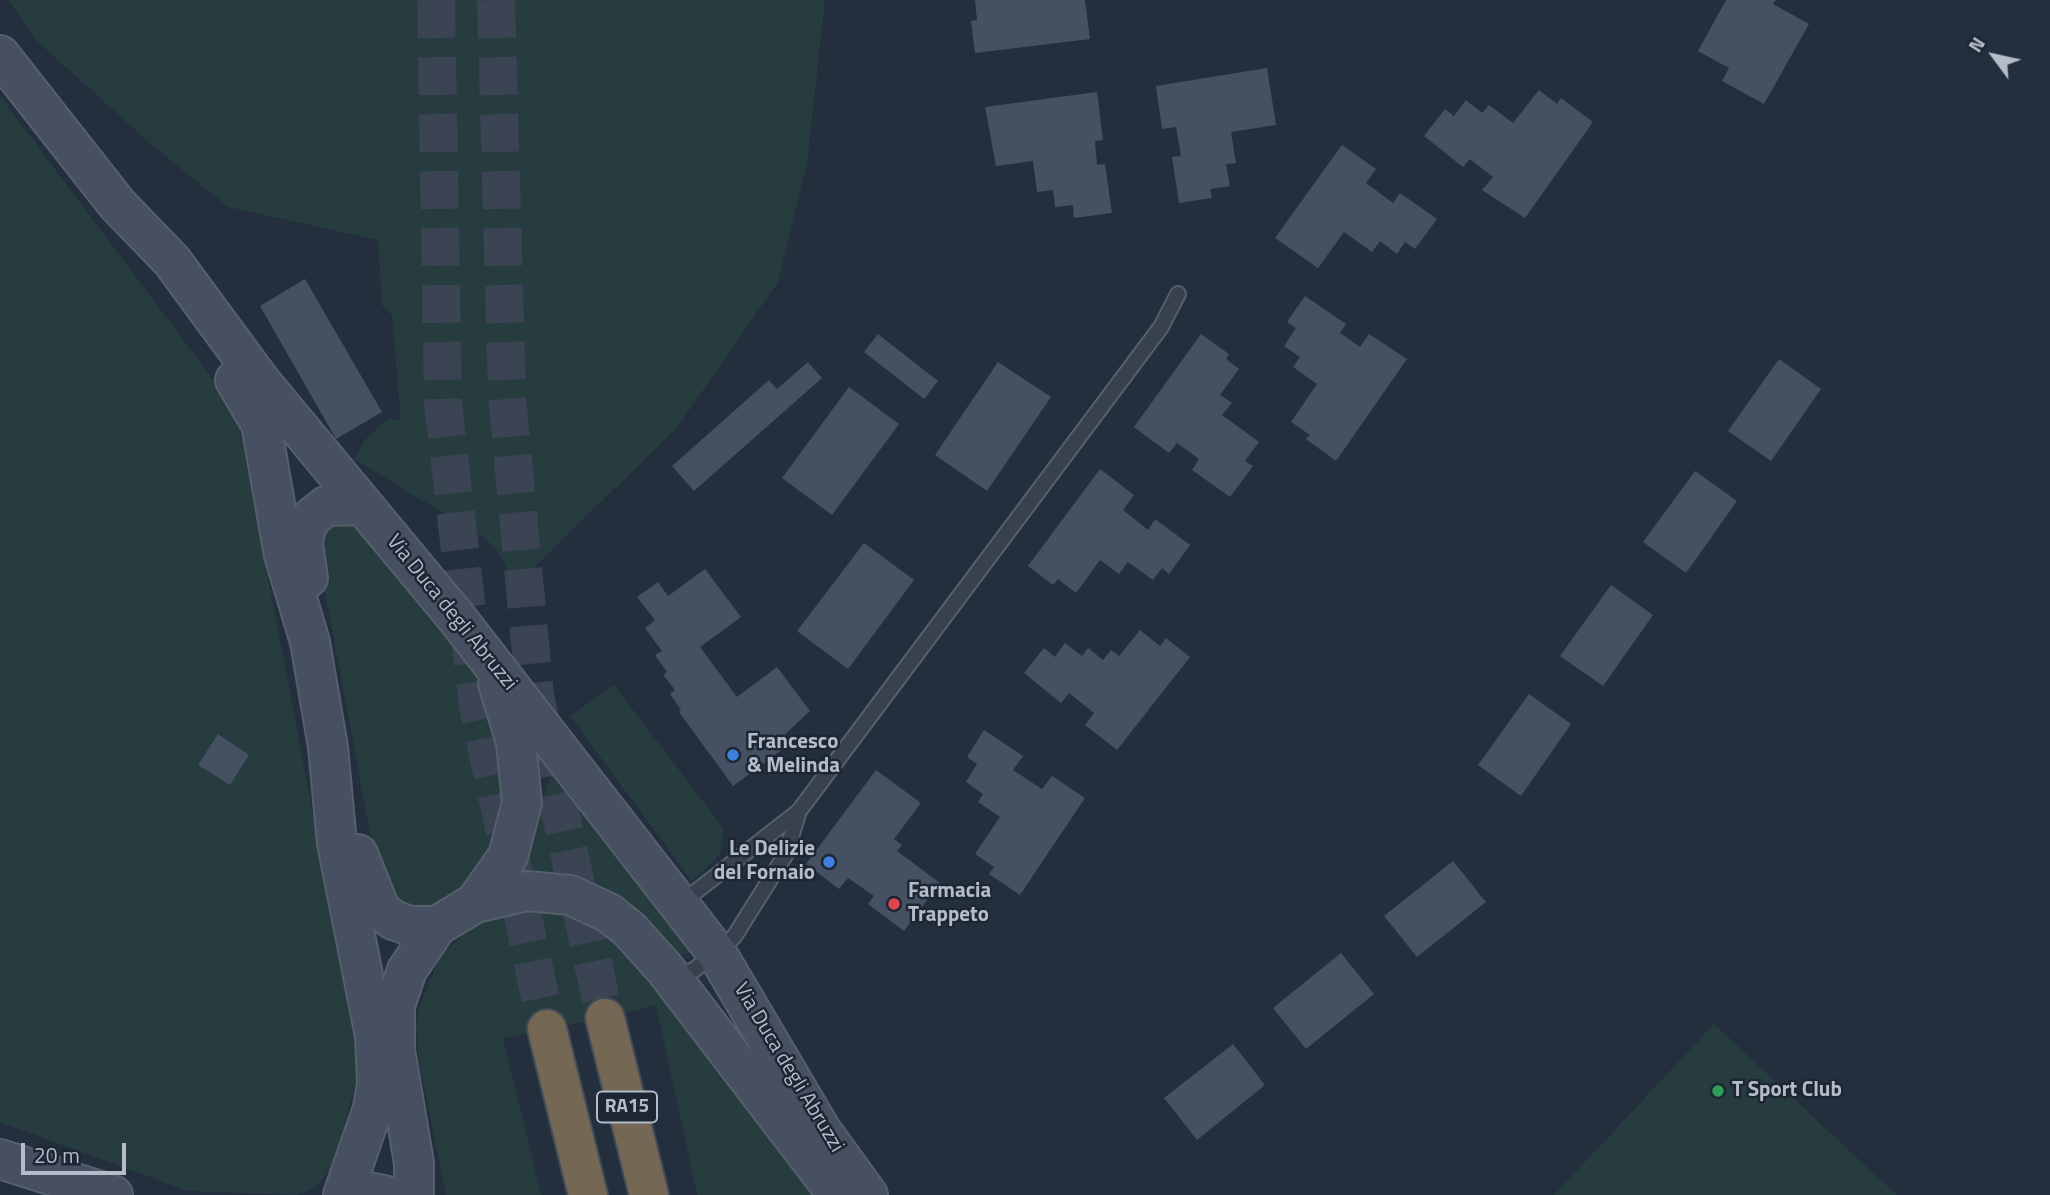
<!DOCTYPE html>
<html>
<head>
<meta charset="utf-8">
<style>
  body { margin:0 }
  #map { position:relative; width:2050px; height:1195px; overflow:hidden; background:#242f3e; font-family:"Titillium Web",sans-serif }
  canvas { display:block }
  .north { position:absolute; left:1959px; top:21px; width:70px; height:70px; -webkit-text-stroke:5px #1d2633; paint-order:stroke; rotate:303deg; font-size:19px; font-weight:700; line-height:28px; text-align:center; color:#b4bcc9 }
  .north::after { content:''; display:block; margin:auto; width:24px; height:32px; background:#b4bcc9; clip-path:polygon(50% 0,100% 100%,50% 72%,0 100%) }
  .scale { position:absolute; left:21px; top:1143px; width:105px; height:32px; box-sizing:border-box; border:4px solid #b4bcc9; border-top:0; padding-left:9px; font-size:21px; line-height:24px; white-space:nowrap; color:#b4bcc9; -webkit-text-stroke:5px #1d2633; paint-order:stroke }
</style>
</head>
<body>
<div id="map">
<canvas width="2050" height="1195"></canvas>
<div class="north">N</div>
<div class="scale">20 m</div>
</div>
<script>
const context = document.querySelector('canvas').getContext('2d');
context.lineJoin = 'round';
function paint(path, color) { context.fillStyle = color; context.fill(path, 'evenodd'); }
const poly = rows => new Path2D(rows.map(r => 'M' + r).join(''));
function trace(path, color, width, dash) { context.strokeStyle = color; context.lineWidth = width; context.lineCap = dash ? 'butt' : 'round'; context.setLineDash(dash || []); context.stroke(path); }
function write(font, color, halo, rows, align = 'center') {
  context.font = font + ' "Titillium Web",sans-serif'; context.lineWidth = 5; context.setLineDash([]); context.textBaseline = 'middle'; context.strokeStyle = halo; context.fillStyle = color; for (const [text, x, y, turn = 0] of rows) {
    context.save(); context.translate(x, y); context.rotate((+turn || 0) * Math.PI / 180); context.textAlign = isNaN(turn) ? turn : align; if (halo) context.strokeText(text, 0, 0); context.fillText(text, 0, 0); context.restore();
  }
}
paint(poly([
  [8,0,825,0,807,164,778,282,676,429,525,576,510,576,499,553,486,539,354,459,365,440,388,418,401,421,392,315,382,305,378,240,228,207,152,145,37,41],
  [0,96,236,410,361,1065,333,1165,315,1188,296,1195,188,1191,0,1122],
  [343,522,354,523,474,653,507,798,505,826,470,883,442,906,418,910,395,901,376,865,318,555,324,532],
  [614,685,724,829,720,855,692,881,570,716],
  [553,767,693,949,690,953,675,956,519,874],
  [507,909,553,910,597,924,634,952,815,1195,697,1195,656,1005,605,1018,503,1038,541,1195,446,1195,419,1061,416,1028,420,1005,442,953,492,912],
  [1714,1024,1858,1159,1897,1195,1554,1195]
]), '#263c3f');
paint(poly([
  [975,0,1085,0,1090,39,975,53,971,21,977,20],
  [1726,0,1776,0,1773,4,1809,24,1764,104,1722,81,1729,68,1698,51],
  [1267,68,1276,125,1231,132,1236,163,1226,164,1230,186,1210,189,1212,198,1179,203,1172,157,1181,156,1176,127,1162,129,1156,86],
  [1539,90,1557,104,1561,98,1593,122,1525,218,1482,190,1493,177,1470,159,1463,167,1424,136,1445,109,1454,116,1466,100,1482,113,1489,105,1513,123],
  [1097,92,1103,140,1095,141,1097,165,1105,164,1112,213,1074,218,1073,205,1055,207,1053,190,1037,192,1033,161,996,166,985,107],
  [1342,145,1376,169,1366,183,1393,203,1400,193,1437,219,1415,249,1405,242,1397,254,1380,241,1372,252,1344,232,1318,268,1275,238],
  [305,279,382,412,336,439,260,306],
  [1305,296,1346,324,1340,333,1360,347,1369,334,1407,359,1336,461,1306,439,1310,435,1291,422,1317,384,1293,367,1300,357,1284,346,1296,328,1287,322],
  [878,334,938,381,924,399,864,352],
  [1201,334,1229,354,1226,359,1239,369,1220,395,1232,403,1222,415,1259,442,1245,461,1253,466,1230,497,1192,470,1199,459,1177,443,1169,453,1134,427],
  [1779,359,1821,389,1771,461,1728,431],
  [808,362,822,378,694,491,672,466,769,380,777,389],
  [998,362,1051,397,987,491,935,455],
  [849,387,899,424,832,515,782,478],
  [1100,469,1134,495,1123,510,1148,530,1155,519,1190,545,1169,574,1162,568,1153,580,1128,562,1119,574,1100,560,1076,593,1058,579,1053,585,1028,566],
  [1695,471,1737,501,1686,573,1643,542],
  [864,543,914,580,848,669,797,631],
  [705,569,741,617,700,647,737,697,777,667,810,711,781,738,787,746,733,786,679,712,681,710,670,694,675,690,663,675,667,672,655,655,662,651,645,628,655,620,637,597,658,582,668,596],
  [1611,585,1653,615,1603,686,1560,656],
  [1140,630,1160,646,1166,638,1190,657,1117,750,1085,725,1094,713,1069,693,1061,703,1024,673,1044,648,1055,657,1065,643,1082,656,1088,648,1103,660,1111,650,1119,656],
  [1529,694,1571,724,1521,796,1478,765],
  [984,730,1023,756,1013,770,1042,789,1052,776,1085,798,1020,895,989,874,994,867,975,854,1000,817,978,802,983,794,966,782,977,764,967,757],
  [218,734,249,755,230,785,198,765],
  [876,770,921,803,894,839,902,845,897,851,940,883,904,931,868,904,874,896,848,878,839,889,806,864],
  [1453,861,1486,902,1417,957,1384,916],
  [1341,953,1374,994,1306,1049,1273,1008],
  [1233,1044,1265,1085,1197,1140,1164,1098]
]), '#455162');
trace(poly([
  [436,0,443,403,478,707,547,1029],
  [496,0,507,396,535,696,605,1018]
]), '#3a4453', 38, [38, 19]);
const service = poly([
  [680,904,799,811,1161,327,1178,294],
  [674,971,683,973,694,970,734,937,786,854,799,811]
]);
const secondary = poly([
  [0,55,117,204,172,261,261,382,456,617,716,952,821,1130,868,1195],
  [235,380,261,424,284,555,310,642,328,747,337,843,375,1036,377,1084,373,1108,343,1195],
  [308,578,303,544,305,529,312,517,326,506,362,505],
  [358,854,380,909,393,920,410,926,437,926,475,903,508,856,522,803,516,742,498,683],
  [475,903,527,891,570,895,609,913,630,930,665,969,837,1194],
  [0,1159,113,1195],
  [345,1195,369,1192,384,1195],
  [414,1195,414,1163,395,1050,395,1006,407,970,437,926]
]);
const motorway = poly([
  [605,1018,649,1195],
  [547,1029,588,1195]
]);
trace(service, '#565f6c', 18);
trace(secondary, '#565f6c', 42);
trace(motorway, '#434c59', 42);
trace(service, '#38414e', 14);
trace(secondary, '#465061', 38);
trace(motorway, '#746855', 38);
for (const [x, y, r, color] of [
  [733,755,7,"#3f7fe0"],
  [829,862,7,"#3f7fe0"],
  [894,904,7,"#e0444e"],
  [1718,1091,7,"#2e9e5b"]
]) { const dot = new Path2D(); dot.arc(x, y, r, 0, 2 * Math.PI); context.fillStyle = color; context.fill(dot); trace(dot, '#1d2633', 2.5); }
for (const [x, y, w] of [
  [627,1107,60]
]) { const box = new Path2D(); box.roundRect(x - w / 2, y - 15.5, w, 31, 5); context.fillStyle = '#1d2633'; context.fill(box); trace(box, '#b4bcc9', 2); }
write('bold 19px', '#b4bcc9', null, [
  ["RA15",627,1107]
]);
write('21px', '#b4bcc9', '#1d2633', [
  ["Via Duca degli Abruzzi",451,613,51],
  ["Via Duca degli Abruzzi",788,1068,59]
]);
write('bold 21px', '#b4bcc9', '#1d2633', [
  ["Francesco",747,743],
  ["& Melinda",747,767],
  ["Le Delizie",815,850,"right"],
  ["del Fornaio",815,874,"right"],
  ["Farmacia",908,892],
  ["Trappeto",908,916],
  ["T Sport Club",1732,1091]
], 'left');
</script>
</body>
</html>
